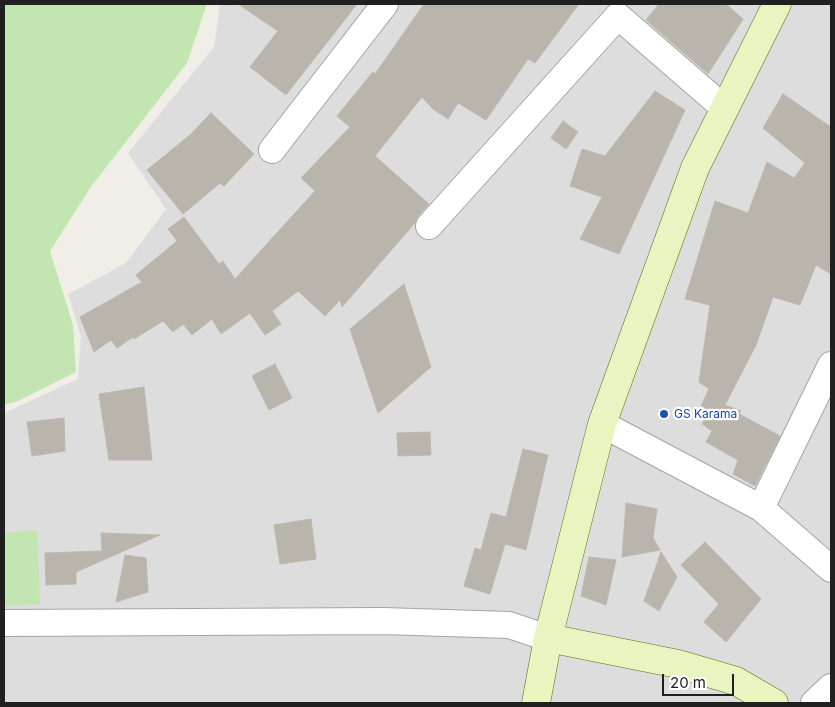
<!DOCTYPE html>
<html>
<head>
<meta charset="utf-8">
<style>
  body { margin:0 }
  #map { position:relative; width:835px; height:707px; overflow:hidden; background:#f0eee7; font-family:Inter,sans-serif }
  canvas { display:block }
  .frame { position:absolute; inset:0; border:5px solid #202020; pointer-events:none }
  .scale { position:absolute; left:662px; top:674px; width:72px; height:22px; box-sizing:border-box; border:2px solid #202020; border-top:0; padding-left:6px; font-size:15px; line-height:18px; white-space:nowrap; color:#202020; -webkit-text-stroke:4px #fff; paint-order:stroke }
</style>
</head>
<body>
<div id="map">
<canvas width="835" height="707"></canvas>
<div class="frame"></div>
<div class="scale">20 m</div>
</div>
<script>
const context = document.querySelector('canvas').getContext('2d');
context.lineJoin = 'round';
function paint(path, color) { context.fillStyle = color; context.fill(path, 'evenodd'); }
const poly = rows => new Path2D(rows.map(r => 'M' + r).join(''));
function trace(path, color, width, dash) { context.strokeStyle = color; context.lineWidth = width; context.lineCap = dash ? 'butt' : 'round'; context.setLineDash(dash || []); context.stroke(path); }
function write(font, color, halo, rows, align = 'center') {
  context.font = font + ' Inter,sans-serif'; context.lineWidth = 4.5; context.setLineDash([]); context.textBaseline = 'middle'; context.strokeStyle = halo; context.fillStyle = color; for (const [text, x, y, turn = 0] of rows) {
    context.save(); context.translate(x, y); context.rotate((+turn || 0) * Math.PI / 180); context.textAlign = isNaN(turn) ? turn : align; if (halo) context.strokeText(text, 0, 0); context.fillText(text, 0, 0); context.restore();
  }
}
paint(poly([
  [220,4,831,4,831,703,4,703,4,413,78,379,81,336,68,294,126,263,166,209,128,153,214,47]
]), '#dedddd');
paint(poly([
  [4,4,207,4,187,63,90,188,50,251,73,325,76,372,18,401,4,405],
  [37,530,40,604,4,606,4,533]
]), '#c2e5b2');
const building = poly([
  [238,4,357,4,286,95,250,67,278,31,238,4],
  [424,4,579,4,535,63,528,59,486,120,458,103,448,119,433,109,422,97,375,156,429,204,418,216,414,224,342,307,340,300,325,316,298,291,272,311,281,324,265,335,250,313,221,334,212,319,192,335,183,324,173,332,163,321,134,339,133,337,117,348,111,340,94,352,80,317,142,282,136,275,177,241,168,229,184,217,219,264,223,261,235,279,315,191,301,178,350,127,337,116,373,72,375,74,424,4],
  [659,4,726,4,743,19,708,74,646,20,659,4],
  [655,91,685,110,619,254,580,239,602,197,570,186,582,149,605,156,655,91],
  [783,94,831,127,831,274,816,265,800,305,773,297,756,345,725,405,741,411,739,414,780,436,755,486,733,474,738,460,706,442,712,431,702,424,709,410,701,406,709,389,699,382,710,305,685,299,715,201,748,213,767,162,794,178,805,163,763,128,783,94],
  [211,113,254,154,224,186,220,183,183,214,147,170,190,135,211,113],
  [563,121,578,132,566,149,551,138,563,121],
  [404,284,431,367,378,413,350,329,404,284],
  [275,364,292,398,269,410,252,376,275,364],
  [144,387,152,460,109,460,99,394,144,387],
  [64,418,65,451,32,456,27,422,64,418],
  [430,432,431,455,398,456,397,433,430,432],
  [523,449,548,455,526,550,505,544,490,594,464,586,475,548,481,550,491,513,506,517,523,449],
  [626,503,657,509,653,538,660,550,622,557,626,503],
  [311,519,316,559,280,564,274,525,311,519],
  [101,533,160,535,76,572,76,584,46,585,45,553,102,551,101,533],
  [705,542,761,599,726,642,704,622,719,604,681,565,705,542],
  [661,552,677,577,659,611,644,601,661,552],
  [125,555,146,558,148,592,116,602,125,555],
  [589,557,616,560,606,605,581,596,589,557]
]);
paint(building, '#b9b5ad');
trace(building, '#c0b8ab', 1);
const minor = poly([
  [272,150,385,4],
  [429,226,618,16,724,108],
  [602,424,761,508,831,569],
  [761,508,831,365],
  [4,623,383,621,509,625,548,638],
  [814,703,831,687]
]);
const secondary = poly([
  [548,638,678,664,736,681,774,703],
  [536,703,548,638,602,424,695,168,777,4]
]);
trace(minor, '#a4a4a4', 28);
trace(secondary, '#55700f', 29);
trace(minor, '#fff', 26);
trace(secondary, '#e9f5c1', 28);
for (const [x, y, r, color] of [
  [664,414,5,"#1a4fb4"]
]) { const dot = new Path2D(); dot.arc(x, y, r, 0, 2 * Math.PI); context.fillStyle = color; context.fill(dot); trace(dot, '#fff', 2); }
write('12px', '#164399', '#fff', [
  ["GS Karama",674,414]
], 'left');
</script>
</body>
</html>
